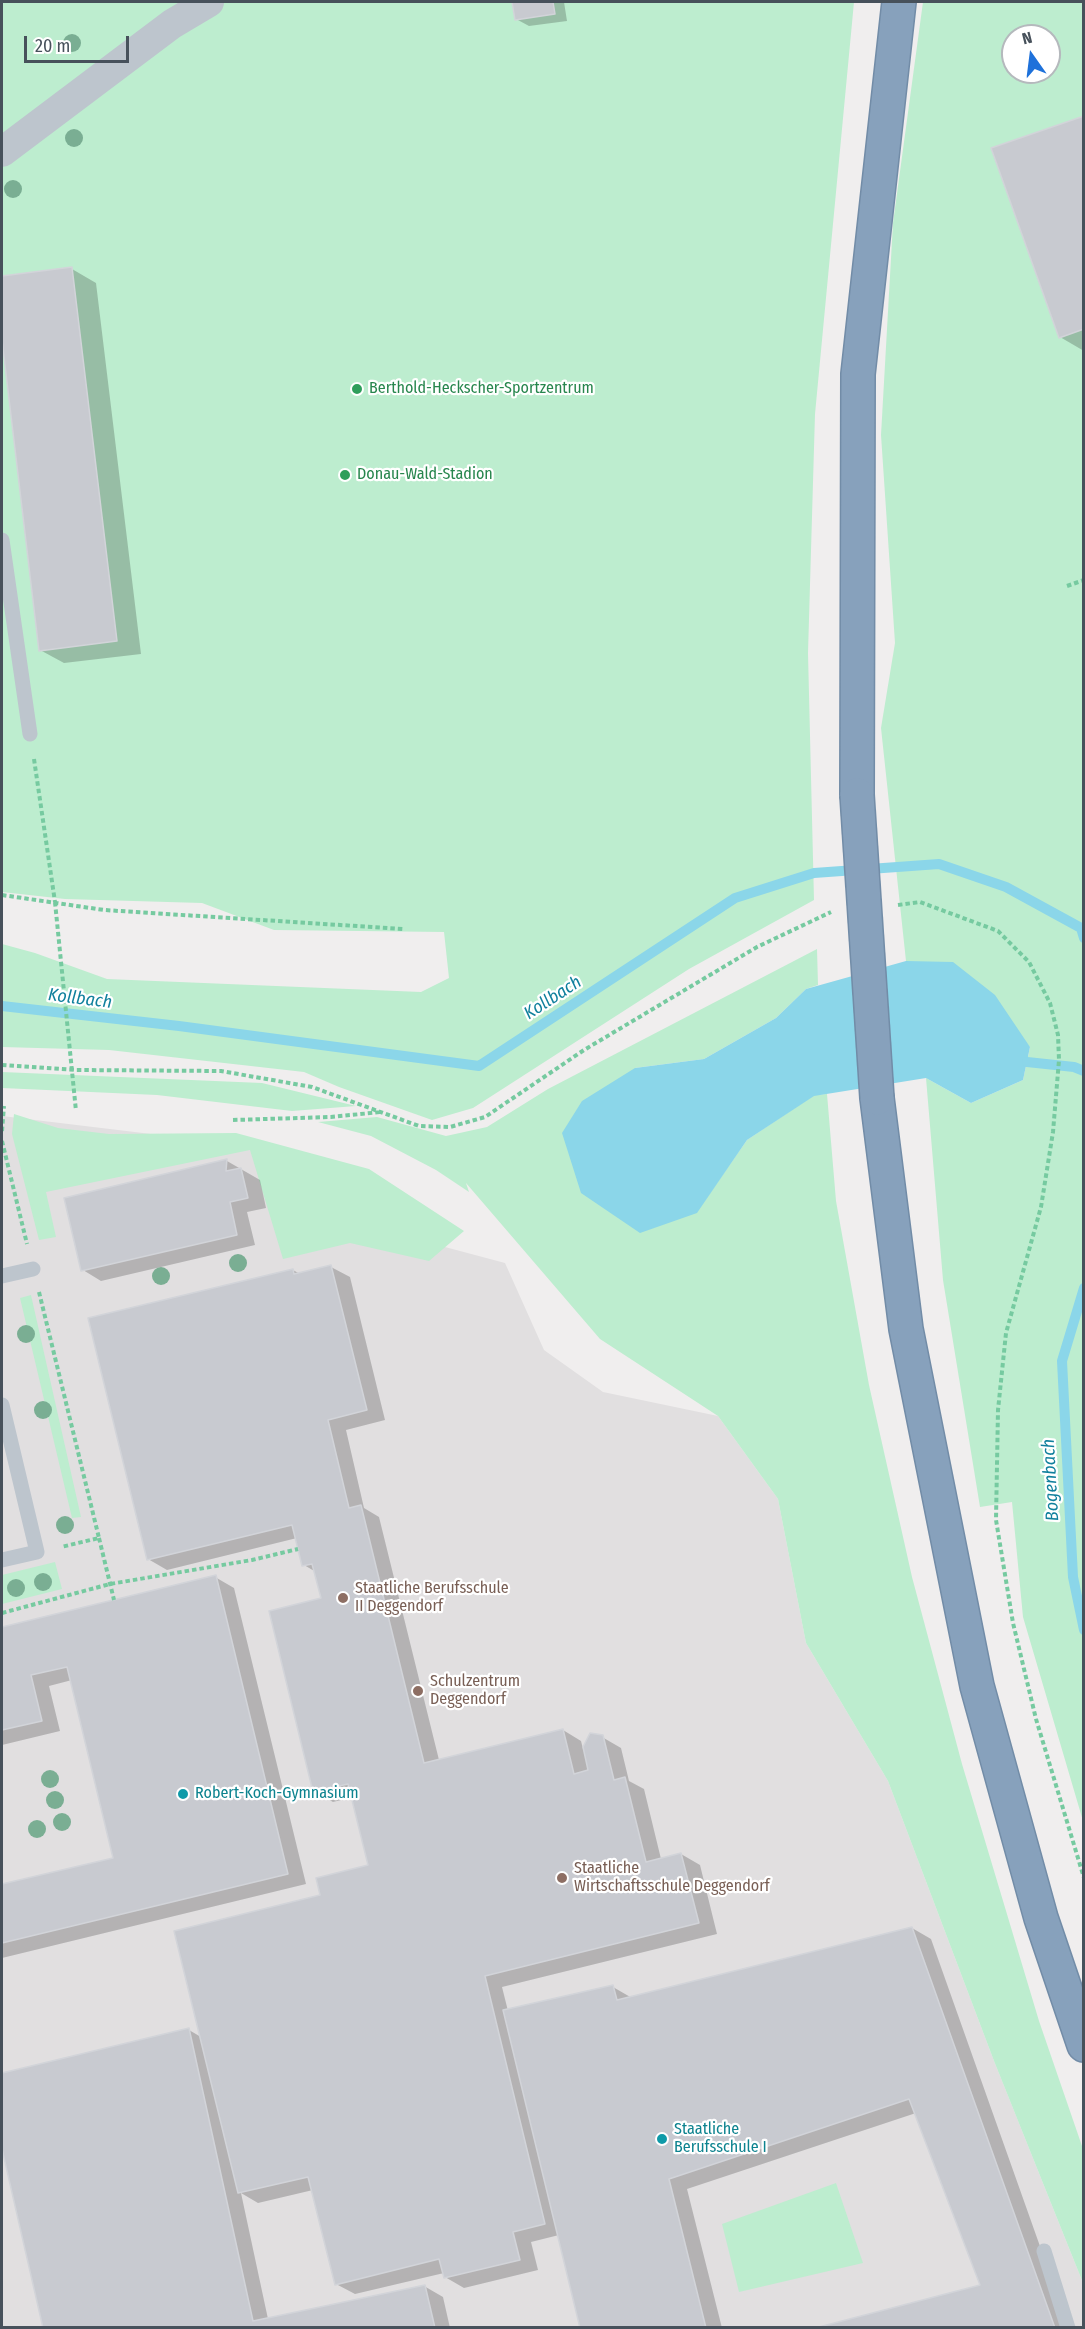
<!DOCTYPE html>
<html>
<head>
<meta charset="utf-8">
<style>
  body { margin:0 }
  #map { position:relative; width:1085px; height:2329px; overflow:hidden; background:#f0eeee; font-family:"Fira Sans Condensed",sans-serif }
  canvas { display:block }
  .frame { position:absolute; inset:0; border:3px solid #47515b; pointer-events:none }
  .north { position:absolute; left:1001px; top:24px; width:60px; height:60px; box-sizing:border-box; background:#fff; border:2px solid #b5b9bd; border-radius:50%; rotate:346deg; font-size:16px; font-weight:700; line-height:24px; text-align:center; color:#47515b }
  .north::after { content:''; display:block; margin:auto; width:21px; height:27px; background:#1e71da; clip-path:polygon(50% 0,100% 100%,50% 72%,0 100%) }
  .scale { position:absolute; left:24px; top:36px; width:105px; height:27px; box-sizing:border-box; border:3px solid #47515b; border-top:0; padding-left:8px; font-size:18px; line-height:21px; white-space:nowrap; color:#47515b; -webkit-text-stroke:4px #fff; paint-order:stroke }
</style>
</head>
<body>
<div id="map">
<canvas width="1085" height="2329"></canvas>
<div class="frame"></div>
<div class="north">N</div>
<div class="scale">20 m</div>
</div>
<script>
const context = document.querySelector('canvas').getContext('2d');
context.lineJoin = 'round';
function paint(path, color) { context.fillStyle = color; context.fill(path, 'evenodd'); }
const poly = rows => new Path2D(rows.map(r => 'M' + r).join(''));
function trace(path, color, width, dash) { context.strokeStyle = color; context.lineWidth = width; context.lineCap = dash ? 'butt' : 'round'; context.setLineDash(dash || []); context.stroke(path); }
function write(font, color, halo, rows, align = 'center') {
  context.font = font + ' "Fira Sans Condensed",sans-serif'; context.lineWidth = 4.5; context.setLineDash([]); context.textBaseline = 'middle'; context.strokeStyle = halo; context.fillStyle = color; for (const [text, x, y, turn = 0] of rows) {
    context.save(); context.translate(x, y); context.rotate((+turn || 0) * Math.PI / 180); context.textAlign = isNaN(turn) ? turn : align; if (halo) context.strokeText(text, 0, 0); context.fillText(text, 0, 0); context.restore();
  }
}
paint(poly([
  [2,1116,259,1147,370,1227,505,1263,544,1350,603,1392,718,1416,778,1499,806,1643,888,1781,994,2061,1083,2283,1083,2327,2,2327]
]), '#e1dfe0');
paint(poly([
  [2,2,854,2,815,414,808,653,814,900,689,969,473,1108,432,1120,339,1087,304,1072,109,1050,2,1047,2,944,35,953,107,979,421,992,449,978,444,932,274,930,202,903,65,899,2,892],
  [923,2,1084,2,1083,1821,1023,1617,1012,1502,980,1507,943,1280,926,1078,971,1103,1023,1080,1030,1047,906,961,881,728,895,643,881,435,893,223],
  [1013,36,1049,36,1049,72,1013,72],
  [817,949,818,985,806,989,776,1018,704,1059,635,1068,696,1213,747,1140,814,1095,827,1094,836,1201,869,1385,912,1577,962,1764,1039,2021,1083,2149,1083,2283,994,2061,888,1781,806,1643,778,1499,718,1416,600,1339,466,1183,469,1192,436,1170,371,1136,318,1122,377,1117,446,1136,487,1127,548,1089],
  [2,1072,262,1083,356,1106,292,1111,157,1095,2,1088],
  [14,1114,58,1128,109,1134,236,1133,369,1169,464,1231,429,1261,350,1243,283,1259,250,1150,46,1192,56,1237,39,1240,12,1134],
  [31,1295,81,1517,72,1518,20,1298],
  [55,1562,62,1589,2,1604,2,1575],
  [836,2183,863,2263,739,2292,722,2224]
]), '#bdedcf');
paint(poly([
  [906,961,953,962,995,995,1030,1047,1023,1080,971,1103,926,1078,814,1096,747,1140,697,1213,640,1233,581,1193,562,1133,582,1101,635,1068,704,1059,776,1018,806,989]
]), '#8bd6e9');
paint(poly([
  [514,2,564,2,567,21,529,26,516,19],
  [1084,117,1084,351,1060,337],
  [72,269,96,283,141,654,64,663,40,650,2,328,2,278],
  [227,1161,260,1180,266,1208,247,1212,255,1245,101,1281,83,1270,66,1199],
  [331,1267,350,1277,385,1420,346,1430,364,1508,379,1517,439,1760,563,1730,581,1741,583,1749,591,1735,602,1737,621,1748,629,1781,644,1789,661,1859,681,1854,700,1865,717,1934,502,1987,508,2011,613,1987,632,1998,912,1928,931,1939,1069,2328,821,2328,983,2286,916,2113,687,2189,722,2328,582,2328,559,2235,531,2242,538,2270,464,2288,445,2277,444,2273,355,2294,336,2284,313,2190,258,2203,241,2193,268,2319,424,2286,443,2297,450,2328,44,2328,2,2142,2,2075,189,2030,201,2037,322,1896,370,1867,353,1797,333,1802,315,1792,322,1600,316,1572,304,1565,297,1538,167,1570,148,1559,293,1270,300,1274],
  [215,1577,234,1588,306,1884,2,1958,2,1886,114,1859,72,1680,49,1686,60,1731,2,1745,2,1629]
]), '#0003');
trace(poly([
  [2,1006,179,1026,479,1066,735,898,814,873,939,864,1006,887,1081,928,1084,938],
  [1027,1062,1074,1067,1084,1071],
  [1084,1288,1062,1361,1073,1577,1084,1630]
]), '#8bd6e9', 10);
const building = poly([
  [512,2,553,2,555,14,515,20,512,2],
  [1084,116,1084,329,1059,338,991,148,1084,116],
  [72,267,117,641,39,651,2,340,2,276,72,267],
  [227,1159,226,1171,241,1168,248,1198,230,1202,237,1235,81,1271,64,1198,227,1159],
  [331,1265,367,1410,328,1420,349,1508,361,1505,424,1763,563,1729,574,1774,588,1770,583,1747,590,1733,603,1735,614,1780,625,1777,646,1862,681,1853,699,1923,485,1976,545,2224,513,2232,520,2260,444,2278,439,2259,335,2285,308,2177,238,2193,174,1931,320,1895,316,1878,368,1865,348,1784,313,1792,269,1611,321,1598,312,1564,302,1566,292,1525,147,1560,88,1318,293,1269,294,1274,331,1265],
  [216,1575,288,1874,2,1943,2,1884,113,1858,67,1667,31,1675,42,1721,2,1730,2,1627,216,1575],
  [912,1927,1055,2328,815,2328,980,2285,909,2099,669,2179,706,2328,580,2328,503,2010,613,1985,617,2000,912,1927],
  [189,2028,253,2321,425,2285,435,2328,43,2328,2,2149,2,2073,189,2028]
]);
paint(building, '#c8cad0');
trace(building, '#d2d4d9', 1.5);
const highway = poly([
  [857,795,858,374,899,2],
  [877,1098,906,1329,977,1686,1041,1918,1084,2045]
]);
trace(highway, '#728ca7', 36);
trace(poly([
  [1067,586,1084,580],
  [34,759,55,902],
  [2,895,104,910,403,929],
  [898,905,920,902,998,931,1029,962,1050,1003,1058,1035,1059,1060,1053,1132,1041,1207,1006,1333,998,1410,996,1520,1013,1623,1036,1719,1084,1878],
  [2,1065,76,1070,221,1071,312,1087,419,1126,450,1127,485,1117,584,1050,757,947,831,912],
  [233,1120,331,1117,381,1112],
  [2,1131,4,1106],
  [2,1141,27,1244],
  [39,1292,99,1538,61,1547],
  [99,1538,114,1600],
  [2,1613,110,1584,252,1560,298,1549]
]), '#76caa0', 4, [4.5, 3]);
trace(poly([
  [2,540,30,734],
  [2,1276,33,1269],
  [2,1405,37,1552,2,1560],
  [1044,2251,1068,2328]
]), '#bdc5cd', 15);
trace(poly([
  [2,152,172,24,209,2]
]), '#bdc5cd', 30);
trace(highway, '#87a1bc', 33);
const highwayBridge = poly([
  [857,795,877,1098]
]);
trace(highwayBridge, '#728ca7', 36, []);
trace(poly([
  [55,902,76,1111]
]), '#76caa0', 4, [4.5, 3]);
trace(highwayBridge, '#87a1bc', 33);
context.fillStyle = '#7aae93';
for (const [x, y] of [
  [72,43],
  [74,138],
  [13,189],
  [238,1263],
  [161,1276],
  [26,1334],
  [43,1410],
  [65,1525],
  [43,1582],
  [16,1588],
  [50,1779],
  [55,1800],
  [62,1822],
  [37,1829]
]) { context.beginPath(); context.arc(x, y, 9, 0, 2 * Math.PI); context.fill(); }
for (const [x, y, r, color] of [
  [357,389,6,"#2e9e5b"],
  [345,475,6,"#2e9e5b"],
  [343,1598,6,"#8d6e63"],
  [418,1691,6,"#8d6e63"],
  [183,1794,6,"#0f9aa8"],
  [562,1878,6,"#8d6e63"],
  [662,2139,6,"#0f9aa8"]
]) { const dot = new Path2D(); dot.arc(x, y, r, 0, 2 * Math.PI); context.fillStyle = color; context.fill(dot); trace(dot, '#fff', 2); }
write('16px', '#27864d', '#fff', [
  ["Berthold-Heckscher-Sportzentrum",369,389],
  ["Donau-Wald-Stadion",357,475]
], 'left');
write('16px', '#785e54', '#fff', [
  ["Staatliche Berufsschule",355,1589],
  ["II Deggendorf",355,1607],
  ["Schulzentrum",430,1682],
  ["Deggendorf",430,1700],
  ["Staatliche",574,1869],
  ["Wirtschaftsschule Deggendorf",574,1887]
], 'left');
write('16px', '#0d838f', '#fff', [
  ["Robert-Koch-Gymnasium",195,1794],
  ["Staatliche",674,2130],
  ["Berufsschule I",674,2148]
], 'left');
write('italic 18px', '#10809d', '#fff', [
  ["Kollbach",553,998,-33],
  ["Kollbach",80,999,7],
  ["Bogenbach",1051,1480,-93]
]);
</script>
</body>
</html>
